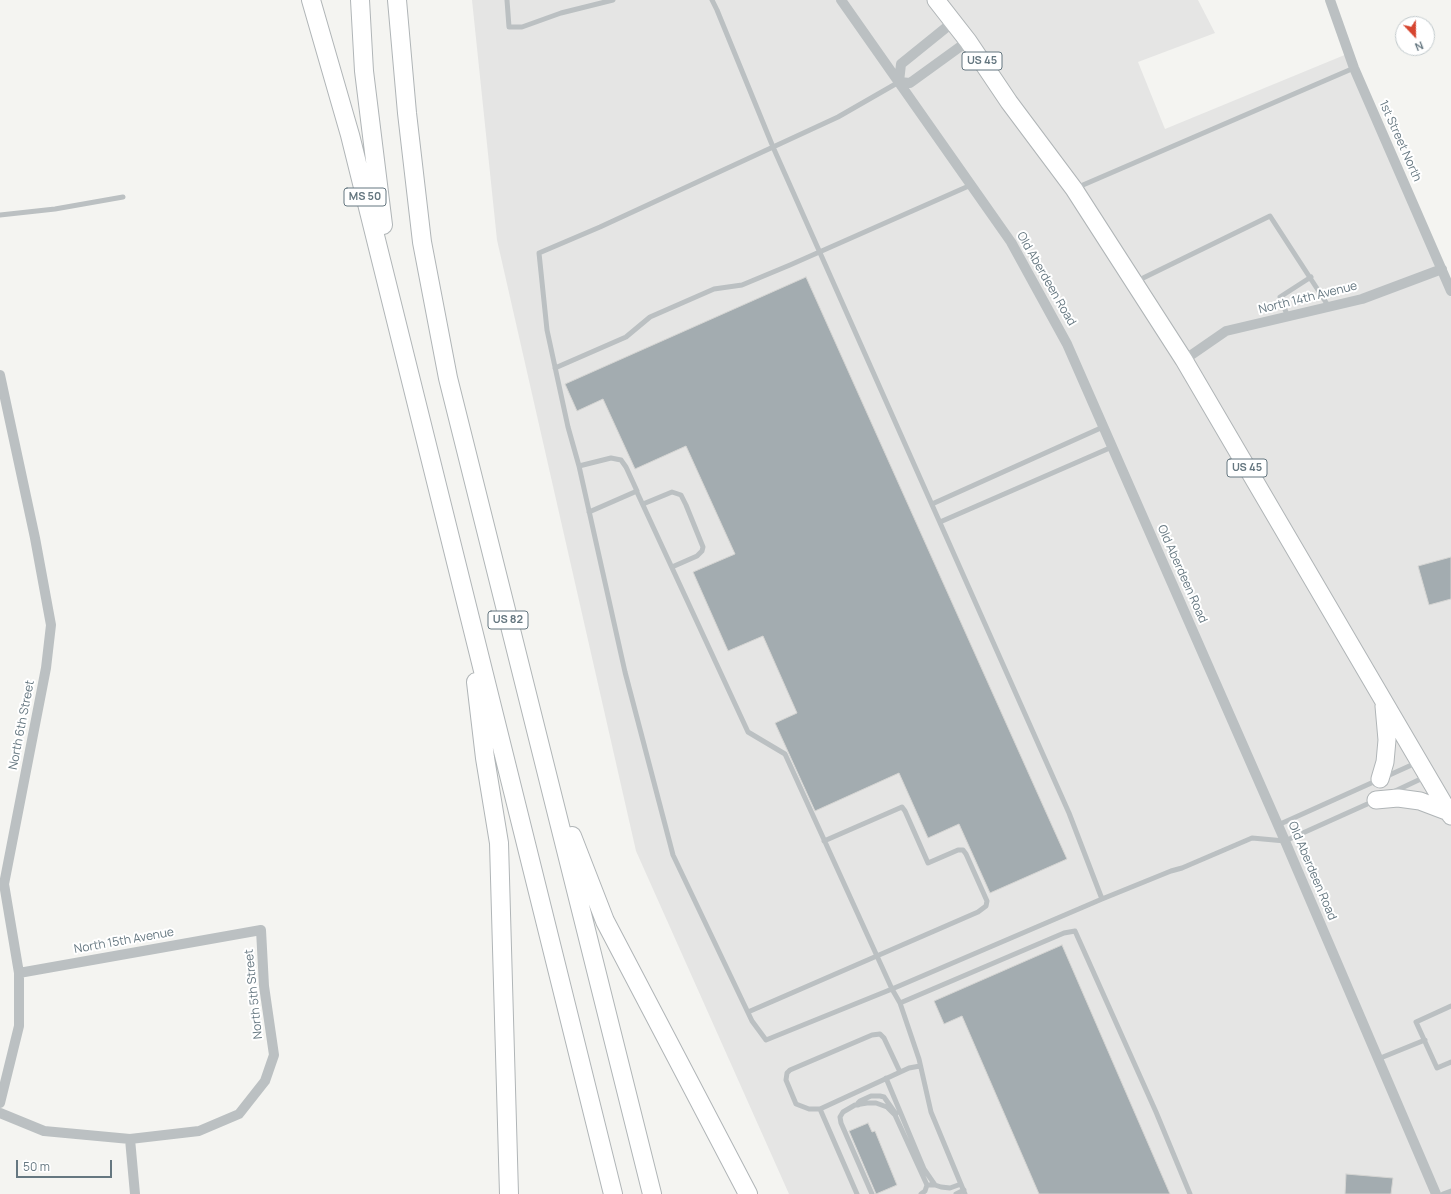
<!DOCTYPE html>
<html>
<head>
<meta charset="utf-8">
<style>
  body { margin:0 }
  #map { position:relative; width:1451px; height:1194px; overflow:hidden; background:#f4f4f1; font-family:Manrope,sans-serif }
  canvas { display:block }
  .north { position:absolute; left:1395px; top:16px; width:40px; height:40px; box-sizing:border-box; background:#fff; border:1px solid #c1c9cc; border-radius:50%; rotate:158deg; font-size:11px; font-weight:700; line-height:16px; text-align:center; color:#657780 }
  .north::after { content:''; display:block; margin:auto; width:14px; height:18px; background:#d6452f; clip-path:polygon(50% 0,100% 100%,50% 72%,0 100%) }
  .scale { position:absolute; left:16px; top:1160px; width:96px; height:18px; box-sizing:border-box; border:2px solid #657780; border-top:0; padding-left:5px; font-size:12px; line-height:14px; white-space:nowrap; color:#657780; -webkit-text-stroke:3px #fff; paint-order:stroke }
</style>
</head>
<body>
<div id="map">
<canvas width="1451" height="1194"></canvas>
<div class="north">N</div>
<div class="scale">50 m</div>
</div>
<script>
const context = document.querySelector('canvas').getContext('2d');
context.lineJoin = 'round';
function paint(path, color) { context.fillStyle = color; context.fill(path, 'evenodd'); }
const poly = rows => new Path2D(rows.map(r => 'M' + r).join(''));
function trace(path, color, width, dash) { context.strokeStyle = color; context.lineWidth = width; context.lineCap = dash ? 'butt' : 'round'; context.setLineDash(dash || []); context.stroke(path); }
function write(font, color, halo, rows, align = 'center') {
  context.font = font + ' Manrope,sans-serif'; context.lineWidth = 4; context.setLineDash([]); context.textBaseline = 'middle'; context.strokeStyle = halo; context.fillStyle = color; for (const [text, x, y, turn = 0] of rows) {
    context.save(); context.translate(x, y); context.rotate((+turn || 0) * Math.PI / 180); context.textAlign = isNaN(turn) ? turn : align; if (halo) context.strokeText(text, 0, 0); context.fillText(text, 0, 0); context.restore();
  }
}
paint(poly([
  [472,0,1198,0,1215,33,1138,62,1165,129,1347,54,1451,297,1451,1194,789,1194,636,851,497,240]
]), '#e5e5e4');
const building = poly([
  [806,277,1067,859,990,893,959,824,928,838,899,773,815,811,775,723,797,713,763,636,728,651,693,572,735,554,686,446,635,469,603,399,577,411,565,384,806,277],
  [1451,557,1451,599,1429,605,1418,566,1451,557],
  [1062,945,1170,1194,1039,1194,962,1016,944,1024,934,1001,1062,945],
  [868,1123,872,1132,875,1131,897,1185,876,1194,849,1131,868,1123],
  [1346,1174,1393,1178,1391,1194,1345,1194,1346,1174]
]);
paint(building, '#a3acb0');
trace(building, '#d5d5d3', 1);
const trunk = poly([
  [936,0,968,41,1009,102,1074,189,1184,360,1451,816],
  [1380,779,1385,762,1387,740,1384,706],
  [1376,800,1398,798,1420,801,1449,812]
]);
const motorway = poly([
  [311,0,350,135,613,1194],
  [360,0,364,71,383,225],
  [397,0,407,113,422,242,448,378,652,1194],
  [476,682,485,758,499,843,509,1194],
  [572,836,605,921,748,1194]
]);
trace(trunk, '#b0b5b7', 19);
trace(motorway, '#b0b5b7', 20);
trace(poly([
  [507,0,509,27,522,27,561,13,613,0],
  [712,0,717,10,773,147,1069,813,1102,899],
  [1076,188,1354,68],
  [0,215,55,209,123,197],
  [1137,281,1270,216,1329,307],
  [1288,317,1280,297,1311,277],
  [555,368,626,337,650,317,714,289,742,285,790,265,971,185],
  [579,466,625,672,673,855,752,1021,766,1040,892,989,1102,899,1171,871,1182,868,1252,838,1285,841,1374,801],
  [636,490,748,732,785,754,892,989,900,1003],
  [643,504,672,492,681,495,686,505,703,547,702,551,697,556,672,567],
  [932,504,1103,427],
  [589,512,637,491,626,467,621,460,611,458,579,466,568,427,547,330,539,253,600,227,838,117,899,82],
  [940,522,1112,447],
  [1385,777,1416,763],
  [1393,792,1425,777],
  [1278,825,1378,780],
  [1451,1006,1416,1022,1437,1068,1451,1062],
  [748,1012,978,912,986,906,987,901,966,854,963,850,958,850,928,863,905,811,902,807,824,841],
  [1378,1059,1425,1040],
  [900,1072,884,1038,880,1034,872,1035,790,1070,787,1073,786,1080,796,1104,809,1109,820,1109,909,1068,920,1066],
  [886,1078,924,1169,935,1185,941,1187,950,1188,961,1184],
  [858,1105,858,1103,860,1101,871,1096,880,1096,884,1097,896,1114,895,1115,927,1185,935,1185],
  [820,1109,857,1194],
  [872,1194,841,1123,840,1117,843,1112,855,1105,867,1103,876,1103,887,1107,895,1115],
  [921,1194,925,1191,927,1185],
  [956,1194,964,1190],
  [965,1194,931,1112,919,1059,900,1003,1064,933,1075,931,1156,1112,1190,1194],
  [1443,1194,1451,1191]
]), '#bbc0c2', 5);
trace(poly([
  [841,0,1011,242,1067,344,1285,841,1436,1194],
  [1330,0,1354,68,1451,291],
  [953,22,901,64,899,82,910,83,968,41],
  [1184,360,1226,331,1362,299,1442,269],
  [0,375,35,538,51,625,46,668,4,884,19,973,19,1026,0,1103],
  [0,1113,44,1131,130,1139,199,1131,239,1114,265,1081,274,1055,264,986,261,930,19,973],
  [130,1139,135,1194]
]), '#bbc0c2', 10);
trace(trunk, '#fff', 17);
trace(motorway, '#fff', 18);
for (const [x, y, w] of [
  [982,61,40],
  [365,197,42],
  [1247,468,40],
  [508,620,40]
]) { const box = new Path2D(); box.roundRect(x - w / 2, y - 9, w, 18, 3); context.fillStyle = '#fff'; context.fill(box); trace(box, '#657780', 1); }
write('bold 11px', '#657780', null, [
  ["US 45",982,61],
  ["MS 50",365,197],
  ["US 45",1247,468],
  ["US 82",508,620]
]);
write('12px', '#657780', '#fff', [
  ["1st Street North",1400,141,66],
  ["Old Aberdeen Road",1046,279,60],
  ["North 14th Avenue",1308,298,-14],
  ["Old Aberdeen Road",1182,574,66],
  ["North 6th Street",22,725,-79],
  ["Old Aberdeen Road",1312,871,67],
  ["North 15th Avenue",124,941,-10],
  ["North 5th Street",254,994,-96]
]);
</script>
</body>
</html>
